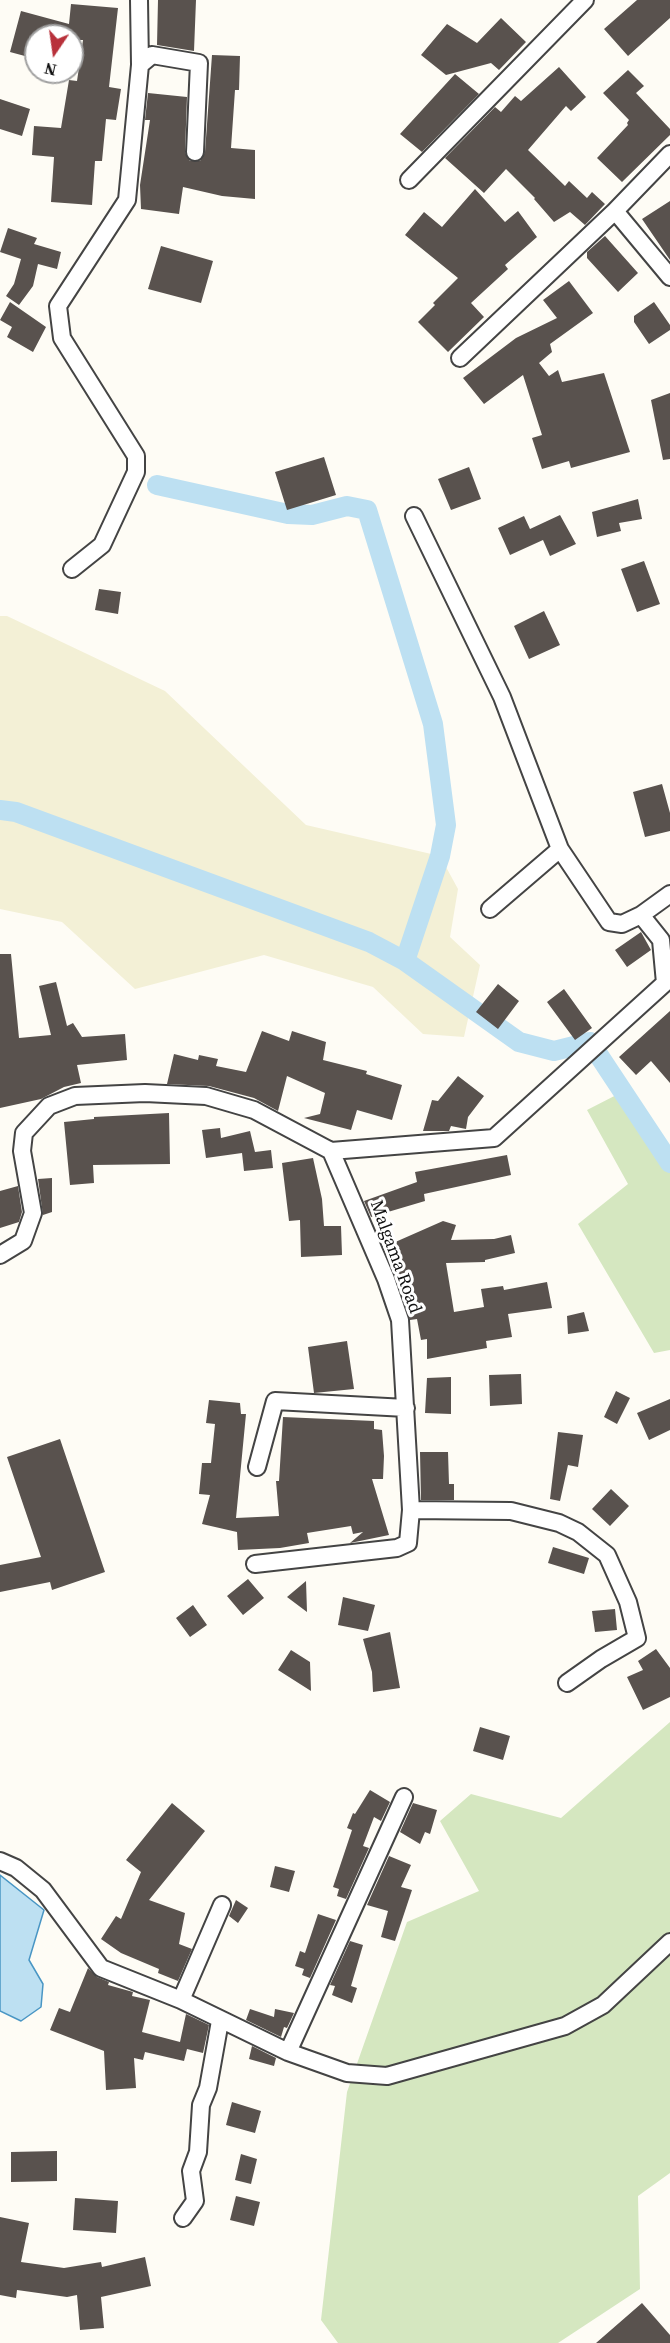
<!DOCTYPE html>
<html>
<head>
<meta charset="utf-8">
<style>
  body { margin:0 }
  #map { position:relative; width:670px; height:2343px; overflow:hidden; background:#fefcf5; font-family:"Source Serif 4",serif }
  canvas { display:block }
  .north { position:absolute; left:24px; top:24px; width:60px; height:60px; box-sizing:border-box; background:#fff; border:2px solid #a0a0a0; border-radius:50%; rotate:193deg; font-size:16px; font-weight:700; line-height:24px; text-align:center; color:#111 }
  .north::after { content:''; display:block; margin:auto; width:21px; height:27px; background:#b8313b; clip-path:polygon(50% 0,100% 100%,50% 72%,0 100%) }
</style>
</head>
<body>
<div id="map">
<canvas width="670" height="2343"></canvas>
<div class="north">N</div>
</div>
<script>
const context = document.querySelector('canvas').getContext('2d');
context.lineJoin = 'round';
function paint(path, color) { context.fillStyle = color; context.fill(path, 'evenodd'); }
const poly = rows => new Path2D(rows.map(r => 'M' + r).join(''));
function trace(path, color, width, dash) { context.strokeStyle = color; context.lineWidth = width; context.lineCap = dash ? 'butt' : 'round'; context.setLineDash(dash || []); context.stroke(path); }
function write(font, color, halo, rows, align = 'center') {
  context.font = font + ' "Source Serif 4",serif'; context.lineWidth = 6; context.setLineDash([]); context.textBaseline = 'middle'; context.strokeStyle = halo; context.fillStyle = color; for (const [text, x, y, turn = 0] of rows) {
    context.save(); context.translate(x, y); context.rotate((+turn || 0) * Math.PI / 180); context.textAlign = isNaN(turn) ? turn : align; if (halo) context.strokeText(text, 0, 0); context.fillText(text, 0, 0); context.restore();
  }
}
paint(poly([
  [0,616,7,616,165,691,306,825,440,856,458,889,450,937,480,965,464,1037,423,1034,373,987,264,955,135,989,62,922,0,909]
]), '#f3f0d6');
paint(poly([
  [628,1089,670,1148,670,1350,654,1353,578,1224,628,1184,587,1110],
  [670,1722,670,2173,638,2196,640,2289,558,2343,338,2343,321,2320,347,2092,407,1922,479,1891,440,1821,471,1794,561,1818]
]), '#d5e7c0');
const water = poly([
  [0,1875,44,1910,29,1960,43,1984,41,2007,21,2021,0,2011,0,1875]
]);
paint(water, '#bde0f2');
trace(water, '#4996c4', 1.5);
trace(poly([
  [157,485,288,514,312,515,347,506,367,510,433,724,446,825,440,856,405,961],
  [0,810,16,812,369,942,405,961,519,1042,554,1051,590,1042,670,1163]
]), '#bde0f2', 20);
paint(poly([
  [158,0,196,0,194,51,157,45],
  [637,0,670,0,670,18,628,56,604,29],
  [71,4,118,8,109,87,121,89,116,120,106,119,102,161,95,161,92,205,51,202,54,157,32,155,34,126,61,128,69,80,77,81,83,40,72,40,72,36,36,36,36,59,10,52,21,11,69,24],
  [501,18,526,42,499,70,491,63,446,75,421,55,447,24,477,43],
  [212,55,240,56,239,90,235,90,231,148,255,150,255,199,222,196,183,187,179,214,141,209,140,185,150,120,145,120,148,93,187,97,185,152,190,161,200,161,205,152],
  [559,67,586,97,571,111,566,106,528,150,565,186,569,181,587,198,592,192,605,204,585,225,570,212,554,222,534,199,535,198,506,169,484,193,445,158,495,107,501,112,515,96,521,101],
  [628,70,644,86,636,93,670,129,670,135,622,182,597,158,628,125,627,123,629,120,603,93],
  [455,74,479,94,422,152,400,134],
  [0,99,30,109,22,136,0,129],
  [475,189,505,222,518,211,537,237,505,265,508,269,471,303,484,317,448,352,418,322,435,305,433,303,458,278,405,235,424,212,442,227],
  [670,201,670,260,642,219],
  [8,228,37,238,34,244,61,252,57,269,38,264,33,286,19,305,6,296,14,284,21,259,0,252],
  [605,236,638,273,618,292,587,258,587,252],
  [161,246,213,261,201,303,148,289],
  [569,281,593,313,550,344,552,352,539,363,549,376,558,370,562,382,604,373,630,452,571,468,569,461,542,469,532,438,542,435,523,375,484,404,463,378,516,338,557,318,543,300],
  [10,302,46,327,33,352,7,337,12,327,0,320],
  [654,302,670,325,670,330,649,344,634,322,634,316],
  [670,393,670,459,663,460,651,400],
  [324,457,336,495,287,510,275,472],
  [469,467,481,499,451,510,438,479],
  [638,499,642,519,619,523,621,531,597,537,592,512],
  [560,515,576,544,550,556,543,540,510,555,498,528,524,516,530,529],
  [644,561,660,604,637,612,621,569],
  [99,589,121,592,118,614,95,610],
  [544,611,560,645,529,659,514,626],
  [662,784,670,813,670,831,645,837,633,792],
  [641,932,651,950,627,967,615,950],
  [0,954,11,954,19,1038,51,1035,39,986,56,982,67,1026,73,1023,82,1037,125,1034,127,1060,77,1065,81,1083,64,1087,41,1099,0,1108],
  [498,984,519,1001,498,1029,476,1012],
  [564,989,592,1028,575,1040,547,1002],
  [670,1011,670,1083,651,1061,636,1075,619,1057],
  [262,1031,289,1041,292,1031,326,1042,323,1060,367,1071,366,1074,402,1085,392,1120,357,1110,351,1130,304,1118,320,1114,325,1093,287,1076,278,1111,254,1098,209,1086,167,1084,174,1054,198,1060,199,1055,218,1059,216,1066,246,1072],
  [458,1076,484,1096,468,1117,466,1129,451,1126,449,1131,423,1131,432,1100,438,1101],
  [169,1113,170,1164,93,1165,94,1183,70,1185,64,1122,94,1119,94,1117],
  [220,1128,221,1138,250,1131,255,1152,271,1150,273,1168,244,1171,242,1153,206,1158,202,1130],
  [507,1155,511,1175,424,1194,425,1201,371,1217,364,1201,417,1182,415,1172],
  [313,1158,322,1199,324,1226,341,1226,342,1255,301,1257,300,1220,289,1221,282,1163],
  [52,1178,52,1212,43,1215,38,1179],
  [18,1186,22,1212,19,1222,0,1228,0,1191],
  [443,1221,456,1225,451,1240,494,1239,511,1235,515,1253,485,1260,485,1262,446,1263,454,1312,484,1307,481,1289,503,1286,504,1290,547,1282,552,1308,508,1314,512,1337,486,1341,487,1348,427,1359,427,1339,421,1340,417,1319,410,1320,400,1284,384,1247],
  [584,1312,589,1331,568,1334,567,1316],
  [347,1341,354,1389,314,1393,308,1347],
  [521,1374,522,1404,490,1406,489,1375],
  [451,1377,451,1414,425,1413,427,1378],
  [616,1391,630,1398,617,1424,604,1417],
  [670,1399,670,1430,649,1440,637,1413],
  [209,1400,240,1403,241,1414,246,1414,236,1518,279,1516,276,1481,279,1481,283,1417,374,1421,374,1429,382,1430,384,1456,383,1479,372,1479,389,1535,350,1543,363,1532,353,1534,351,1526,307,1533,309,1543,280,1548,238,1550,237,1532,202,1524,210,1495,199,1494,202,1463,211,1463,215,1424,206,1423],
  [558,1432,583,1435,578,1467,568,1465,560,1501,550,1499],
  [60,1439,105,1572,52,1590,50,1582,0,1592,0,1565,41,1557,7,1457],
  [420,1452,448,1452,449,1484,454,1484,454,1500,421,1500],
  [611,1489,629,1506,610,1526,592,1509],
  [553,1547,589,1558,584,1574,548,1563],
  [248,1579,264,1598,243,1615,227,1596],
  [306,1581,307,1612,287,1597],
  [343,1597,375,1605,368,1631,338,1625],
  [193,1605,207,1625,190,1637,176,1618],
  [615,1609,617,1630,595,1632,592,1611],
  [390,1632,400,1688,373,1692,372,1672,363,1639],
  [656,1649,670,1668,670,1697,643,1710,627,1677,643,1670,638,1661],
  [291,1650,310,1662,311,1691,278,1670],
  [480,1727,510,1736,503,1760,473,1751],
  [370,1790,390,1802,381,1821,374,1817,363,1846,369,1848,346,1899,337,1896,339,1889,333,1887,352,1830,347,1828,353,1813,355,1814],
  [172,1803,205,1831,149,1900,185,1913,179,1944,192,1949,178,1981,158,1973,159,1969,121,1953,101,1939,116,1916,121,1919,141,1872,126,1860],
  [413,1803,437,1810,430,1834,425,1832,420,1844,400,1832],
  [389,1856,411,1865,401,1887,412,1890,395,1941,381,1937,388,1911,367,1905],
  [275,1866,295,1871,289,1892,270,1887],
  [236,1900,248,1908,238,1923,229,1916],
  [318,1914,336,1920,310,1978,302,1975,304,1969,295,1966,300,1951,305,1953],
  [350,1941,363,1945,351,1986,357,1988,352,2003,332,1995,335,1986,330,1985],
  [88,1968,97,1977,109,1982,108,1985,133,1992,132,1996,150,2000,142,2032,180,2042,186,2014,209,2025,203,2053,187,2049,184,2061,145,2052,143,2060,134,2058,136,2088,106,2090,104,2051,50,2030,59,2008,70,2012],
  [250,2009,274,2017,275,2009,294,2013,287,2028,284,2027,281,2037,246,2020],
  [252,2046,276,2058,274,2066,249,2059],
  [232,2102,261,2111,255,2133,226,2125],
  [57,2151,57,2181,11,2182,11,2152],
  [241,2154,257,2159,251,2184,235,2180],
  [236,2196,260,2202,254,2226,230,2220],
  [75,2198,118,2201,116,2233,73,2230],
  [0,2217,29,2223,21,2262,64,2268,101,2262,102,2267,145,2257,151,2286,101,2297,104,2328,80,2330,77,2295,67,2297,17,2290,16,2298,0,2295],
  [642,2303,670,2335,670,2343,596,2343]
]), '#59524e');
const street = poly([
  [140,65,152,55,199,63,195,152],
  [670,154,615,211,670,277],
  [409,180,585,0],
  [460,358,615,211],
  [414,516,502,697,560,849,609,922,622,924,641,915],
  [72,569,102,545,136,472,136,456,62,338,58,306,127,200,140,65,139,0],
  [490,909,560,849],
  [331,1151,494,1138,665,983,661,940,641,915,670,894],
  [0,1255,23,1241,33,1213,22,1151,24,1133,49,1106,75,1096,145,1093,206,1096,254,1110,331,1151,386,1279,400,1320,411,1510,511,1511,559,1523,578,1532,607,1555,628,1602,637,1638,601,1659,567,1683],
  [257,1467,275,1401,406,1408],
  [255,1564,397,1548,408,1543,411,1510],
  [0,1861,16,1868,43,1890,101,1968,181,2000,288,2052,347,2073,387,2076,565,2026,603,2005,670,1942],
  [181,2000,222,1905],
  [288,2052,404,1797],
  [183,2218,195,2201,191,2171,198,2152,201,2105,208,2088,220,2021]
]);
trace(street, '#444', 20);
trace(street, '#fff', 16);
write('18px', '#111', '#fff', [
  ["Malgama Road",395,1257,70]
]);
</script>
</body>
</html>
